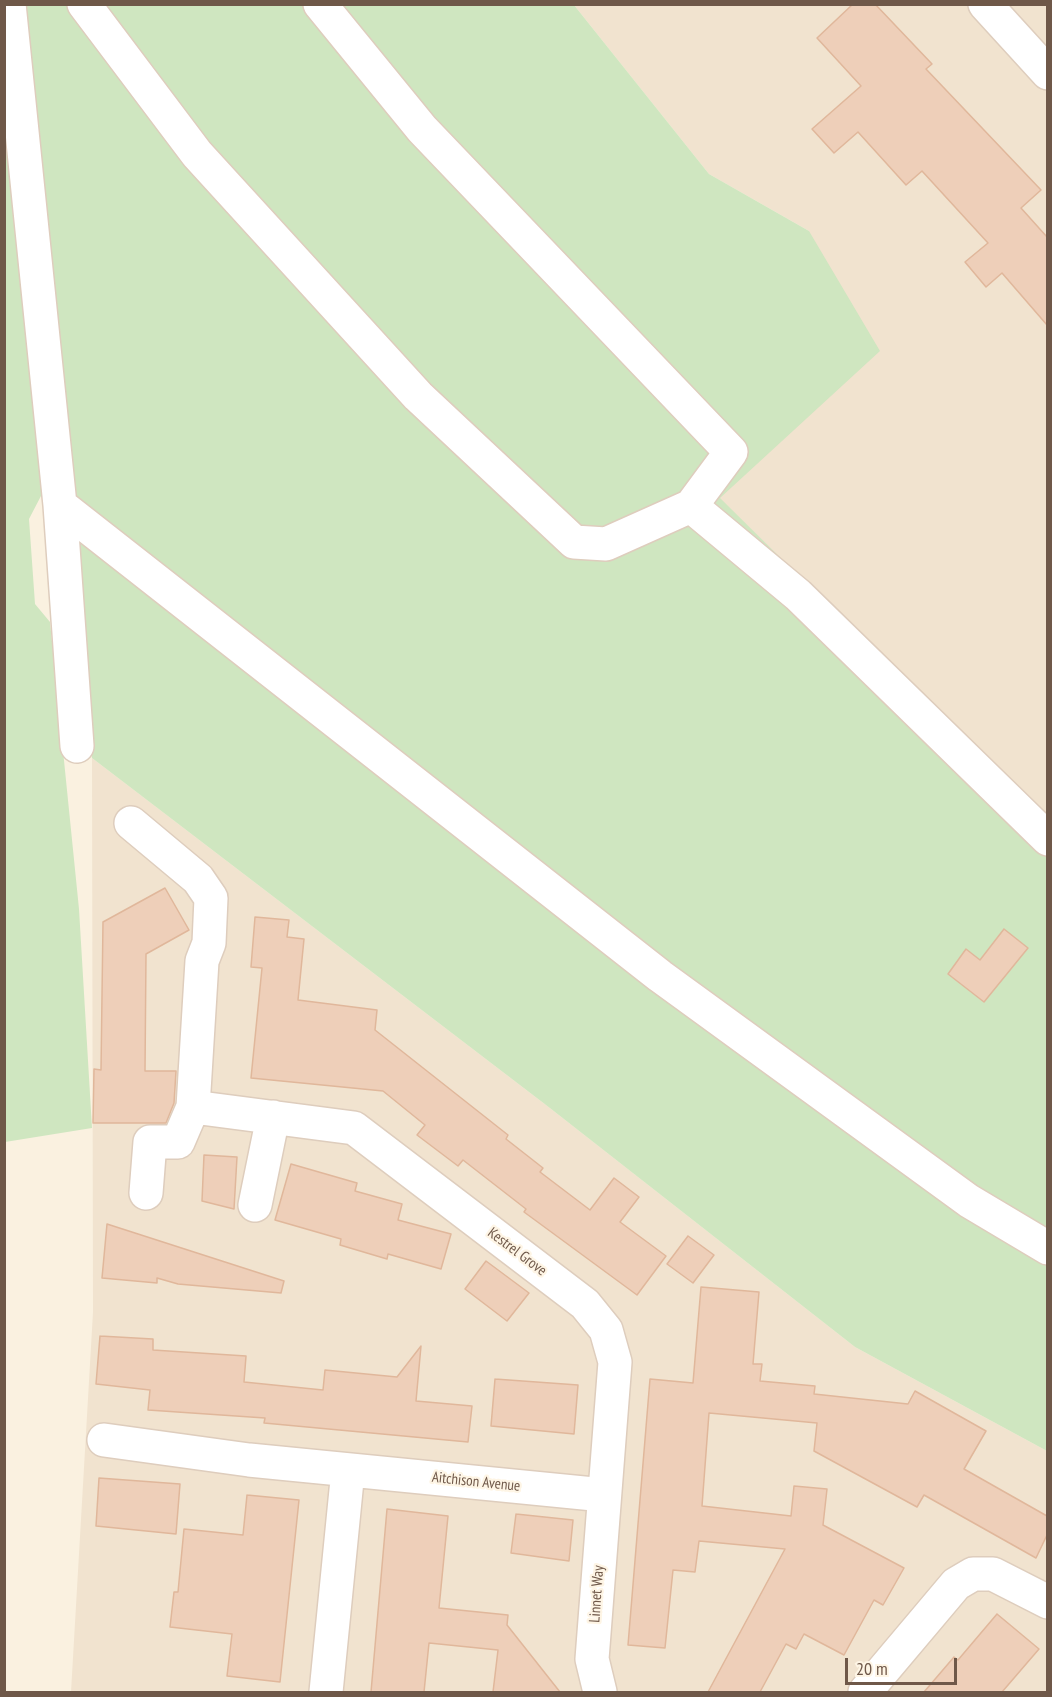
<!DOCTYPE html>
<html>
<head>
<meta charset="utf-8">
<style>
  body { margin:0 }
  #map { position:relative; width:1052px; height:1697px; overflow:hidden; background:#faf1e0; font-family:"PT Sans Narrow",sans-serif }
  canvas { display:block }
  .frame { position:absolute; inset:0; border:6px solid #6f5849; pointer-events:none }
  .scale { position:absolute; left:845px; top:1658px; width:112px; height:27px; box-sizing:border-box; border:3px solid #6f5849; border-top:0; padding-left:8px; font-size:18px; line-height:21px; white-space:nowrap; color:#6f5849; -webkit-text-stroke:4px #fef5e5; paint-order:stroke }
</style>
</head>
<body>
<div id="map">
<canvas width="1052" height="1697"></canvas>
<div class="frame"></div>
<div class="scale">20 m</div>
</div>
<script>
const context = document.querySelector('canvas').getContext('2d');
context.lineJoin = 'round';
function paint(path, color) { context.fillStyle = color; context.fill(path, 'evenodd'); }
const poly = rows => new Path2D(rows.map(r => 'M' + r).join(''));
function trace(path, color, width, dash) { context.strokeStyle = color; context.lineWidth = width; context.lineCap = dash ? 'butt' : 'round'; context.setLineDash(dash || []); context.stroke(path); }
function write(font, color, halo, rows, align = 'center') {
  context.font = font + ' "PT Sans Narrow",sans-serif'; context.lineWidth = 4.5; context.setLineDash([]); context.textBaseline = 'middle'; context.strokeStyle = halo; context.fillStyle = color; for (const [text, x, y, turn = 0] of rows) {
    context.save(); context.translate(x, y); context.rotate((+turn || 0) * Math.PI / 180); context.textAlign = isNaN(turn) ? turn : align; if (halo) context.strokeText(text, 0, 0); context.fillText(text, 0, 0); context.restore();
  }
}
paint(poly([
  [574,5,1047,5,1047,821,719,498,809,231,709,174],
  [92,758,546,1105,855,1347,1047,1451,1047,1692,71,1692,93,1312]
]), '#f1e3cf');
paint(poly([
  [24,5,574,5,709,174,809,231,880,351,720,498,1047,821,1047,1451,855,1347,546,1105,92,758],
  [4,99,42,494,29,519,35,604,50,622,79,909,92,1128,5,1142]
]), '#cfe6c0');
const building = poly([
  [853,4,875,4,932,64,926,69,1041,190,1021,208,1047,237,1047,325,1002,273,986,287,965,262,988,243,922,171,906,185,858,132,834,153,812,129,861,86,817,38,853,4],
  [165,888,189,930,146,954,145,1071,176,1071,174,1103,166,1123,93,1123,94,1069,101,1070,103,922,165,888],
  [255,917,289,920,287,937,304,939,298,1000,377,1010,375,1030,508,1135,506,1139,543,1168,540,1172,590,1210,614,1178,639,1197,620,1222,666,1256,637,1295,524,1212,526,1209,463,1160,458,1166,417,1135,425,1125,383,1091,251,1078,262,968,251,967,255,917],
  [1004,929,1028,948,984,1002,948,974,966,949,980,960,1004,929],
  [204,1155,237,1157,234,1209,202,1201,204,1155],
  [291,1164,357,1183,355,1191,402,1204,398,1220,451,1234,441,1269,388,1254,387,1259,340,1245,341,1239,275,1220,291,1164],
  [107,1224,284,1281,281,1293,178,1284,157,1278,157,1283,102,1278,107,1224],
  [688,1236,714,1255,693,1283,667,1264,688,1236],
  [486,1261,529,1293,507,1321,465,1289,486,1261],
  [701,1287,759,1292,753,1364,762,1364,760,1381,815,1386,814,1394,908,1404,915,1391,986,1431,964,1469,1047,1516,1047,1535,1036,1558,924,1495,917,1507,814,1451,817,1423,709,1413,702,1506,791,1516,794,1486,827,1489,823,1525,904,1568,883,1605,874,1600,844,1655,804,1634,796,1649,786,1644,760,1692,708,1692,785,1549,699,1541,695,1572,673,1570,665,1648,628,1645,650,1379,693,1383,701,1287],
  [100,1336,153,1339,153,1350,246,1356,244,1382,323,1390,325,1370,397,1377,421,1346,416,1401,472,1406,468,1442,264,1423,265,1418,148,1410,150,1390,96,1384,100,1336],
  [495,1379,578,1385,574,1434,491,1426,495,1379],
  [99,1478,180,1484,176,1534,96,1526,99,1478],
  [247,1495,299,1500,280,1682,227,1676,232,1634,170,1627,174,1592,178,1592,184,1529,243,1535,247,1495],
  [387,1509,448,1516,439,1608,508,1615,507,1625,560,1692,493,1692,498,1650,429,1643,424,1692,371,1692,387,1509],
  [516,1514,573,1520,569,1561,511,1553,516,1514],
  [997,1614,1039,1649,1002,1692,924,1692,954,1657,958,1660,997,1614]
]);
paint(building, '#eecfb9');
trace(building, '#e0b79b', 1.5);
const minor = poly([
  [9,4,60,505,77,746],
  [84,4,197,154,418,396,574,542,606,544,691,506,731,452,422,129,320,4],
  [985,4,1048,73],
  [60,505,660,976,969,1201,1048,1248],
  [691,506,798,595,1048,839],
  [131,823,198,879,211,898,209,943,202,961,193,1107,178,1142,150,1142,146,1193],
  [193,1107,354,1128,585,1304,606,1330,615,1362,592,1659,600,1692],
  [255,1205,273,1117],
  [104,1440,249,1460,604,1495],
  [326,1692,348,1470],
  [865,1692,956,1584,973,1574,993,1574,1048,1602]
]);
trace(minor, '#decdbd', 36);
trace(minor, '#fff', 33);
write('15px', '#6f5849', '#fef5e5', [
  ["Kestrel Grove",517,1252,37],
  ["Aitchison Avenue",476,1482,6],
  ["Linnet Way",597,1594,-86]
]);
</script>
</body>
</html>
